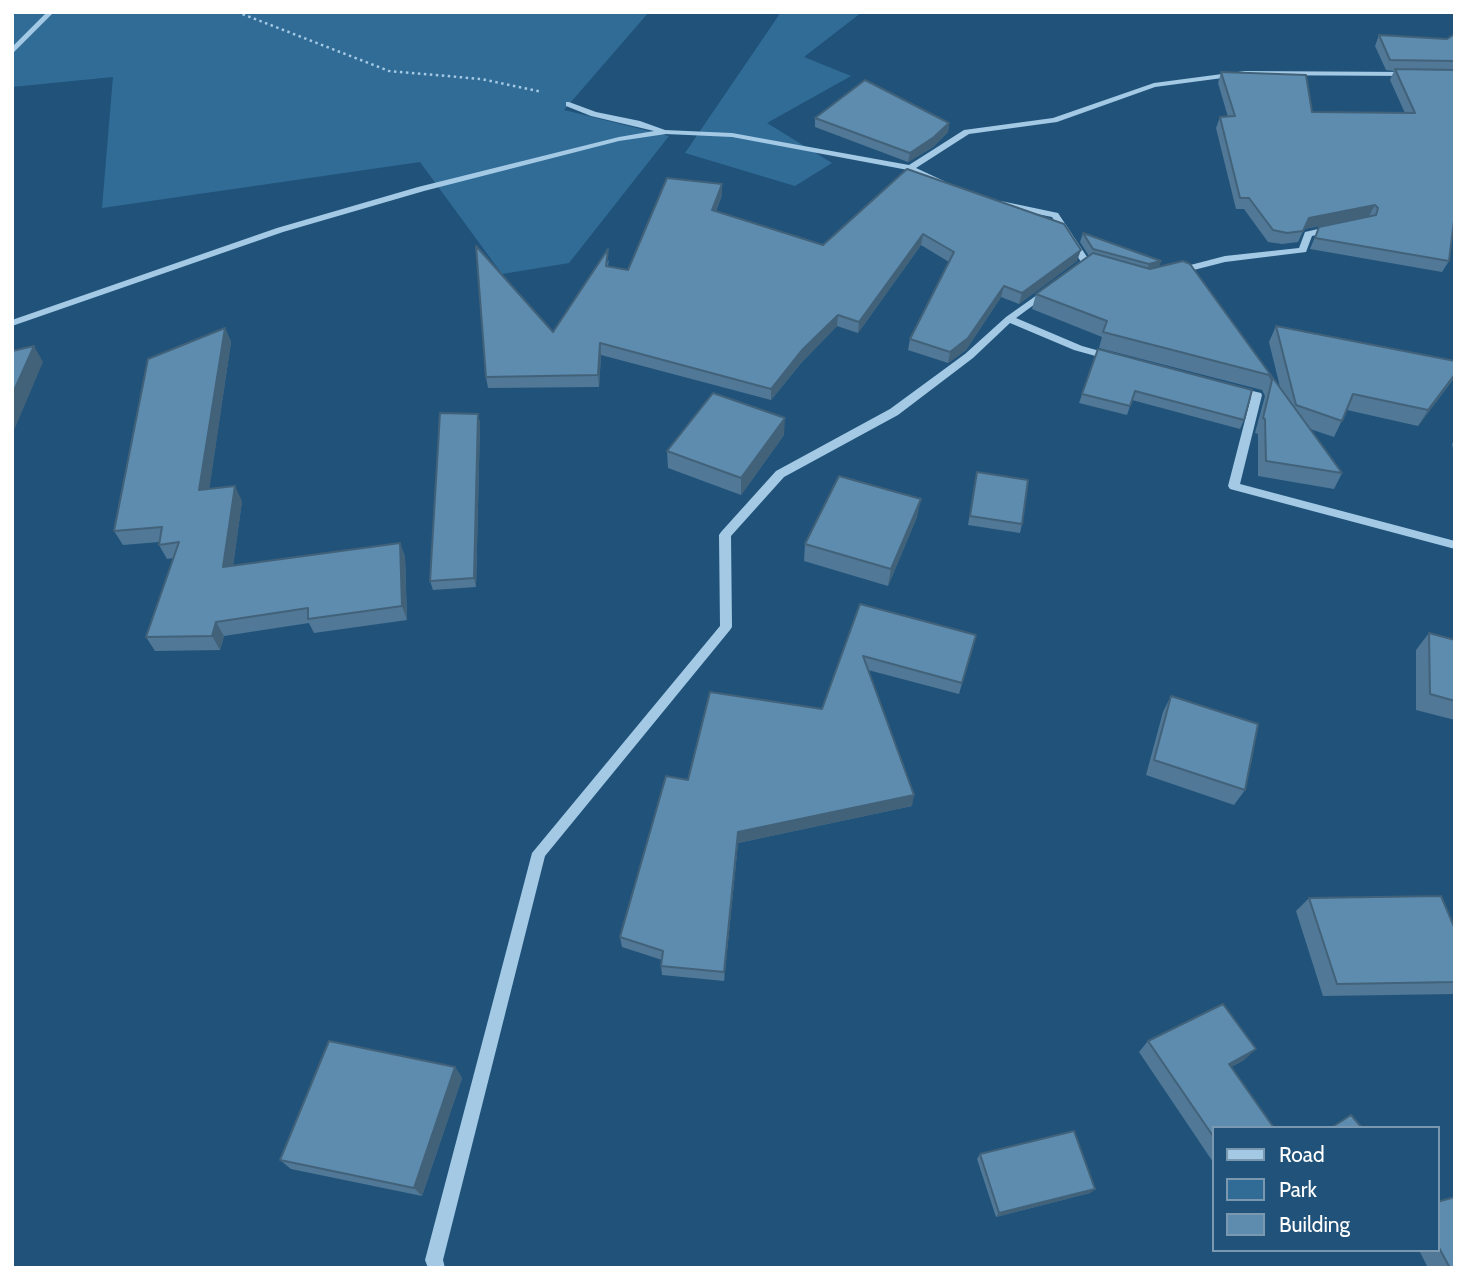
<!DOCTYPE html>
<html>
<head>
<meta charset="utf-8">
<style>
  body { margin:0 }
  #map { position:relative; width:1467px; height:1280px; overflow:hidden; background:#21537a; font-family:Cabin,sans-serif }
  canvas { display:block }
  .frame { position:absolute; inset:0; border:14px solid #fff; pointer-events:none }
  .legend { position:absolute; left:1212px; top:1126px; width:228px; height:126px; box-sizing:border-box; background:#21537a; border:2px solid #7a98af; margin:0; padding:9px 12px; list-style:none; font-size:21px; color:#fff }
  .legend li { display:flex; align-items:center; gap:14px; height:35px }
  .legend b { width:35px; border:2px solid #7a98af }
</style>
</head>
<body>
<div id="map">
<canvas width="1467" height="1280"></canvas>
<div class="frame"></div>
<ul class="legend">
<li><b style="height:9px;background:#a3c9e5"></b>Road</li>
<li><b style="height:19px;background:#316c96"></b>Park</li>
<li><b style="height:19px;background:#5e8caf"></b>Building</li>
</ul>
</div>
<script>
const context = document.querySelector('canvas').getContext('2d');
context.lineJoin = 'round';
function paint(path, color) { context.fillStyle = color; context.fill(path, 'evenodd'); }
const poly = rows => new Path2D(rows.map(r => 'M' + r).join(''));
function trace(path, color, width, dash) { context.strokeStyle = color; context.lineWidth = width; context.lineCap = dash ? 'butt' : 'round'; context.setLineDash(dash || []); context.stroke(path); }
paint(poly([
  [12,12,649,12,564,110,669,136,569,263,502,274,420,162,102,208,113,77,12,87],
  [776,12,862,12,804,57,851,76,767,123,832,163,795,186,685,153,779,15]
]), '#316c96');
trace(poly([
  [237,12,389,71,481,79,542,92]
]), '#a3c9e5', 2.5, [2.5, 3.5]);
paint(poly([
  [47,12,54,12,12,54,12,47,47,12],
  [1245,71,1409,72,1413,74,1409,76,1245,75,1155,87,1057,122,969,134,916,168,944,181,945,183,941,186,908,170,732,137,666,134,619,141,424,191,283,232,12,326,12,320,277,228,418,187,619,137,654,131,591,116,566,106,566,102,569,102,596,112,640,121,665,130,732,133,909,165,964,130,1053,118,1154,83,1245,71],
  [1001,201,1058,213,1091,263,1089,265,1083,265,1052,217,998,206,998,202,1001,201],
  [1331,226,1336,229,1334,231,1312,236,1306,252,1225,262,1178,274,1173,271,1175,269,1225,256,1299,248,1305,232,1331,226],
  [1047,288,1050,289,1050,293,1016,318,1082,346,1114,355,1114,359,1110,360,1074,350,1010,323,973,358,898,415,784,477,731,536,732,627,730,630,545,856,443,1260,445,1268,428,1268,425,1260,532,853,720,626,719,535,721,532,776,471,890,409,965,354,1006,317,1047,288],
  [1236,387,1261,393,1262,395,1240,484,1455,541,1455,549,1230,489,1228,486,1251,397,1232,392,1231,390,1236,387]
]), '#a3c9e5');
paint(poly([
  [1455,34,1455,212,1449,261,1442,272,1310,249,1319,227,1350,220,1304,229,1298,242,1282,244,1268,242,1244,209,1236,209,1216,128,1220,117,1228,117,1218,83,1221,72,1312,112,1405,113,1390,80,1394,71,1386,70,1375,46,1379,35,1447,39],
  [815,118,949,123,948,132,933,147,908,162,815,127],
  [907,169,1077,261,1019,304,1001,297,966,350,948,363,908,350,910,339,949,262,921,245,858,333,837,326,802,362,771,400,601,355,599,387,488,388,486,377,553,332,609,260,608,266,628,270,722,195,716,211,823,245],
  [1083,233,1159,267,1183,261,1280,387,1269,342,1276,326,1455,361,1455,377,1418,426,1347,410,1334,437,1310,429,1342,473,1334,489,1258,476,1258,434,1255,433,1265,396,1262,390,1099,348,1102,337,1032,309,1036,294,1089,256,1080,242],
  [225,328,231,342,209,489,242,501,233,566,400,543,405,557,407,620,314,633,309,623,224,636,220,650,155,651,146,637,173,558,167,559,159,545,159,542,123,545,114,531],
  [1098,349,1244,420,1240,429,1132,400,1127,415,1079,403],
  [478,414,480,424,476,587,433,590,430,581],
  [784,435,741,495,668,468,667,451],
  [1455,440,1455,459,1452,444],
  [977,472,1022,524,1020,533,968,525],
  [917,517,888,586,804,561,805,544],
  [860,604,976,635,959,694,868,670,912,806,738,843,724,981,662,975,661,966,662,960,622,947,620,937,688,780,822,709],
  [1429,633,1455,640,1455,720,1416,710,1416,650],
  [1171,696,1245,790,1234,805,1146,775,1163,712],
  [1309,898,1455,929,1455,994,1323,996,1296,911],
  [1148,1041,1244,1060,1231,1067,1213,1128,1213,1162,1139,1052],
  [455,1067,462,1078,422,1196,291,1169,280,1160],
  [980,1154,1095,1189,1090,1193,996,1217,977,1159],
  [1437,1202,1455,1268,1428,1268,1419,1250,1437,1250]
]), '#517896');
paint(poly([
  [949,123,948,132,933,147,908,162,910,153],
  [722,184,722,195,712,221,712,210],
  [1375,205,1369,216,1304,229,1298,242,1309,218],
  [923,234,921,245,858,333,859,322],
  [1081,250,1077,261,1019,304,1022,293],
  [1161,261,1158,270,1146,273,1149,264],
  [1004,286,1001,297,966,350,948,363,950,352],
  [838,315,837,326,802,362,771,400,771,389,802,350],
  [225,328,231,342,207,505,199,490],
  [600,343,601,355,599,387,598,375],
  [34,346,43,362,12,435,12,395],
  [1455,374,1453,379,1418,426,1428,410],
  [478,414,480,424,476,587,474,578],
  [785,418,784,435,741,495,741,478],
  [235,486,242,501,231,581,223,567],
  [921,499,917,517,888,586,891,569],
  [400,543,405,557,407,620,402,606],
  [216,622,224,636,220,650,212,636],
  [914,795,912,806,738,843,724,981,724,972,738,832],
  [1256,1049,1244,1060,1217,1075,1229,1064],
  [455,1067,462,1078,422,1196,414,1188],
  [1095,1189,1090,1193,996,1217,999,1213]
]), '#42627a');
const building = poly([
  [1455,34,1455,61,1390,60,1379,35,1447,39,1455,34],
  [1395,69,1455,70,1455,212,1449,261,1315,238,1319,227,1376,215,1378,208,1375,205,1309,218,1303,231,1287,233,1273,230,1249,198,1240,198,1220,117,1235,116,1221,72,1306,75,1312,112,1415,113,1395,69],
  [865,80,949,123,934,137,910,153,815,118,865,80],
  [907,169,1064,224,1081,250,1022,293,1004,286,968,338,950,352,910,339,954,252,923,234,859,322,838,315,802,350,771,389,600,343,598,375,486,377,476,246,553,332,608,249,606,266,628,270,667,178,722,184,712,210,823,245,907,169],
  [1083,233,1161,261,1149,264,1093,249,1083,233],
  [1093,253,1150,269,1183,261,1190,264,1342,473,1266,461,1265,419,1263,418,1272,380,1269,375,1103,332,1107,321,1036,294,1093,253],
  [1276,326,1455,361,1455,374,1428,410,1353,394,1342,421,1296,405,1276,326],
  [225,328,199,490,235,486,223,567,400,543,402,606,308,619,308,608,216,622,212,636,146,637,179,542,159,545,162,527,114,531,148,359,225,328],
  [34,346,12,395,12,351,34,346],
  [1098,349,1252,390,1244,420,1135,391,1130,406,1082,394,1098,349],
  [713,393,785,418,741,478,667,451,713,393],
  [440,413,478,414,474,578,430,581,440,413],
  [977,472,1028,480,1022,524,970,516,977,472],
  [839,476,921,499,891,569,805,544,839,476],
  [860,604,976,635,962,683,863,656,914,795,738,832,724,972,661,966,663,951,620,937,666,776,688,780,710,692,822,709,860,604],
  [1429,633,1455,640,1455,701,1430,694,1429,633],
  [1171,696,1258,724,1245,790,1154,760,1171,696],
  [1441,896,1455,929,1455,982,1337,984,1309,898,1441,896],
  [1223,1004,1256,1049,1229,1064,1274,1128,1213,1128,1213,1136,1148,1041,1223,1004],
  [329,1041,455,1067,414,1188,280,1160,329,1041],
  [1351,1115,1362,1128,1331,1128,1351,1115],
  [1074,1131,1095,1189,999,1213,980,1154,1074,1131],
  [1455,1197,1455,1268,1450,1268,1437,1244,1437,1202,1455,1197]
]);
paint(building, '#5e8caf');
trace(building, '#42627a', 2);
</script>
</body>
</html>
